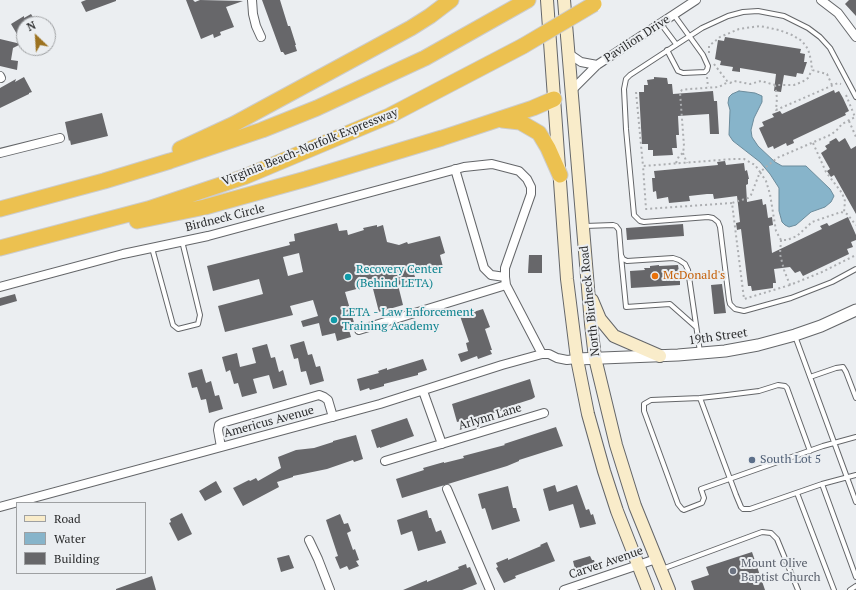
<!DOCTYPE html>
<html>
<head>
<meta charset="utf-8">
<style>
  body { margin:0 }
  #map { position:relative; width:856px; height:590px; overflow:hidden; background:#ebeef1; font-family:"PT Serif",serif }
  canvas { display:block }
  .legend { position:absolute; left:16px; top:502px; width:130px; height:72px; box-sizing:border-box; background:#ebeef1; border:1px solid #9ea0a2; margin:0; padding:5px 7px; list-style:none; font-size:12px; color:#2a2b2c }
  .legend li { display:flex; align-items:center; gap:8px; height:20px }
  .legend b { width:20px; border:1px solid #9ea0a2 }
  .north { position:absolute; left:16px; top:16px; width:40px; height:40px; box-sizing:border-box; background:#ebeef1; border:1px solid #9ea0a2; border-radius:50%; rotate:335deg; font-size:11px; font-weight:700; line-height:16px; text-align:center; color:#2a2b2c }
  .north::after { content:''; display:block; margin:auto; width:14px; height:18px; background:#9c7220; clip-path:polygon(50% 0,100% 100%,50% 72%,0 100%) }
</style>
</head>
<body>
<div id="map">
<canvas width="856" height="590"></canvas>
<ul class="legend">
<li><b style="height:5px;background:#f9ecca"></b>Road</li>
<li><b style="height:11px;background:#87b4ca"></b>Water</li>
<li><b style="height:11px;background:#67676a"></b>Building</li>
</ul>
<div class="north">N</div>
</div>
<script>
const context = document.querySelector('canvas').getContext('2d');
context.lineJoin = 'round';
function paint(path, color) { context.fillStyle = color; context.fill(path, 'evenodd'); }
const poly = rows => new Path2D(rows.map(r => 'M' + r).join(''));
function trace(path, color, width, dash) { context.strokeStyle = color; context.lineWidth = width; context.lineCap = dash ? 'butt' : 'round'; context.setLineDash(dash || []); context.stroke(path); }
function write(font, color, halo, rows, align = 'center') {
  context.font = font + ' "PT Serif",serif'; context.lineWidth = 4; context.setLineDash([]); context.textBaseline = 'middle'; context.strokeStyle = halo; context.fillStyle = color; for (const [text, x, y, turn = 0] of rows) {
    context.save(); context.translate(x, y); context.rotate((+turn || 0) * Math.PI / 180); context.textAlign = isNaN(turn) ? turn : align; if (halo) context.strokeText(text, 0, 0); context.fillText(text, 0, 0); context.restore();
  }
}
const water = poly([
  [739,91,755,93,762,96,762,102,754,118,751,130,752,137,758,146,775,162,782,166,806,166,830,189,834,196,831,202,825,207,811,212,796,225,789,227,785,225,782,222,779,211,779,188,770,174,760,162,733,141,729,135,730,110,728,103,729,97,732,94,739,91]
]);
paint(water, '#87b4ca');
trace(water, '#6b8b9b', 1);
paint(poly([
  [86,0,116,0,116,1,86,12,81,2],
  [186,0,193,0,195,2,200,0,243,1,226,7,234,27,220,32,221,35,214,38,213,34,201,39],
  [262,0,280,0,288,26,290,26,296,45,295,45,297,51,285,55,283,52,281,52],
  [849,0,856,0,856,16,845,4],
  [31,14,37,24,24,24,24,46,11,24,24,16,24,18],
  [725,37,801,49,800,53,805,54,804,62,807,62,803,74,797,73,796,77,784,75,781,92,774,91,776,74,740,68,740,72,732,71,733,67,720,65,721,61,715,59,718,40,724,41],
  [0,39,21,44,13,48,11,60,18,61,17,70,0,66],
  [24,77,32,92,29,93,29,94,0,108,0,88,16,79,15,82],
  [654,77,667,78,668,84,672,84,673,94,713,91,714,101,717,101,719,134,710,134,709,114,678,116,679,135,676,135,677,148,672,148,673,155,653,156,653,150,648,150,648,144,642,144,639,92,644,92,644,85,648,85,647,80,654,79],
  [834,90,835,93,839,91,843,98,849,111,845,113,846,115,793,140,794,143,787,146,786,143,774,149,773,146,768,148,759,128,764,126,762,122,774,117,772,114,780,111,782,114],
  [102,113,108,136,71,145,70,140,69,141,65,122],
  [836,138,839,142,845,138,851,149,856,146,856,214,834,175,831,177,827,171,830,169,821,153,827,149,825,146,830,143,829,142],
  [725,161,726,165,744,163,745,171,747,170,749,179,748,179,748,184,746,185,747,202,762,199,763,205,766,204,768,218,772,217,773,225,769,226,772,253,822,229,820,226,827,223,829,226,848,217,856,235,856,240,851,242,853,247,847,249,849,254,803,276,800,271,795,273,790,267,774,269,776,283,773,283,773,288,752,291,751,286,748,286,741,229,737,230,736,223,740,222,737,196,714,199,713,194,707,194,689,196,690,201,669,203,668,197,657,199,656,191,653,192,652,178,655,178,654,171,718,165,717,162],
  [337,223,339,231,347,230,348,235,364,230,363,228,377,225,377,227,383,225,387,242,399,245,407,242,408,244,440,236,445,253,440,255,443,267,414,274,416,280,398,285,403,305,379,312,372,285,345,292,355,326,354,328,349,330,351,337,337,341,335,333,322,336,319,323,303,327,301,321,318,316,313,300,290,306,293,315,225,332,218,306,263,294,259,279,213,291,207,266,290,245,289,242,295,241,294,234],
  [299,253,303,272,288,276,283,257],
  [683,224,684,236,627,240,626,228],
  [529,255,542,255,542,273,528,273],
  [659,265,659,266,678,265,679,272,680,272,680,285,631,288,630,271,645,270,644,268,650,268,650,266],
  [722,284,726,313,714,314,711,285],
  [15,294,17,301,0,306,0,298],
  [483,309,490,327,485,329,492,350,490,350,492,354,478,359,477,356,461,362,458,354,468,351,466,343,469,342,460,316],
  [304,341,308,355,312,354,316,367,320,366,324,381,310,385,306,371,301,372,298,358,294,359,290,345],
  [267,344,271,358,275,357,279,372,283,370,287,385,273,389,269,375,253,379,257,393,242,397,238,383,234,384,230,370,226,372,222,357,237,353,240,367,256,363,252,348],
  [423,359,427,370,418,373,418,375,384,384,384,386,370,390,369,388,360,391,357,379,379,373,378,371,387,368,387,370],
  [202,369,206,383,211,381,215,396,219,395,223,409,209,413,206,399,201,400,197,387,192,388,188,373],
  [530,379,535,397,532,399,507,407,508,409,457,422,452,404],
  [407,418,414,436,380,448,380,447,377,448,371,430],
  [556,427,563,446,519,460,519,461,507,466,402,498,396,479,399,478,424,470,423,468,444,462,444,463,464,458,463,456,505,445,504,444],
  [356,435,363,459,354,462,353,460,327,469,293,476,293,477,277,482,279,487,243,506,233,488,249,480,250,481,256,478,258,481,281,468,278,457,296,450,314,448,333,442,333,441],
  [216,481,222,492,205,501,199,491],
  [555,485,557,492,577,485,586,510,589,509,591,515,593,514,596,524,580,528,573,504,549,511,543,489],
  [508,486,513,508,516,508,520,521,492,530,485,508,482,509,478,494],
  [427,510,429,518,431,518,436,532,441,530,446,543,418,551,412,531,401,535,397,520],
  [182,513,192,534,178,541,169,523,171,522,170,519],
  [340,514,344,524,348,523,351,531,347,533,353,550,355,549,359,560,356,561,359,566,349,570,347,566,340,569,335,557,338,556,326,520],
  [547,542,555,561,515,576,516,578,504,583,496,568,498,567,496,563,508,558,508,560,541,546,540,545],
  [752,552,765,590,694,590,691,581,709,575,706,567],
  [289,555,294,568,281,572,277,558],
  [590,556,592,560,594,560,596,567,576,573,573,561],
  [466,564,467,568,470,567,477,584,462,590,403,590,427,580,427,582,459,569,458,567],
  [152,576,156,590,116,590,116,589]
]), '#67676a');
const service = poly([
  [661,24,676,44],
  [667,50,678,71,683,73,705,72,707,70,708,66,703,55,674,15],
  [856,97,830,48,820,37,808,28,784,16,758,11,743,12,728,16,702,28,630,75,626,79,624,89,626,129,634,215,640,221,644,222,708,217,713,218,718,222,720,227,729,300,730,304,735,309,744,311,791,298,832,282,856,269],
  [585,226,613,225,616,226,619,230,621,255,623,259,627,261,673,258,679,260,685,264,688,270,700,352],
  [152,248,173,325,178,329,198,324,200,315,182,241],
  [621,256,626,307,670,304,696,327],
  [795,336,856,502],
  [810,377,836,368,843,367,846,372,856,398],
  [700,398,736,495,741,507,743,509,750,509,822,484,856,475],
  [810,451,787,388,785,386,778,385,759,391,727,395,700,398,651,400,644,404,644,411,678,504,682,509,684,510,702,503,704,498,701,489,823,446,856,437],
  [822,484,856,577],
  [797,493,834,590],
  [662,569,762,532,771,533,777,539,798,590],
  [850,590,856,586]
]);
const minor = poly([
  [252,0,253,14,256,26,261,37],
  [821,0,838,13,856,37],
  [568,53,581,62,597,65],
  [0,76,1,78],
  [571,91,597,65,696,0],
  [0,153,60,138],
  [455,169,484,268,491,275,505,277],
  [0,287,123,254,208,236,464,167,492,164,519,171,527,179,531,187,531,194,505,268,505,277,506,285,542,354],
  [359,330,506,285],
  [423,391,442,444],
  [221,447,218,430,219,425,222,423,319,395,324,397,328,400,333,417],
  [385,461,544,413],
  [447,489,490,590],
  [0,507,380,404,502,365,542,354,549,354,557,358,567,360,577,359],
  [309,540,318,559,330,590],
  [564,590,656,559]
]);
const tertiary = poly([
  [577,359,678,355,725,351,758,345,795,335,821,326,856,310]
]);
const secondary = poly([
  [547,0,567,279,577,359,588,414,604,471,617,511,648,590],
  [564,0,591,324,595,358,616,445,635,506,669,590],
  [592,300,600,319,614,336,660,356]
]);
const motorway = poly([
  [502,120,520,122,539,133,548,148,560,175],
  [180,149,234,124,411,28,430,16,451,0],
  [0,209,104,181,170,161,262,130,317,108,425,58,528,0],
  [137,221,205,207,306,179,442,138,533,108,554,99],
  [0,248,148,209,244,177,389,116,523,46]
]);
trace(service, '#646669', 6);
trace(minor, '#646669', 10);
trace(tertiary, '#646669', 13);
trace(secondary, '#646669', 14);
trace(motorway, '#ccc', 17);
trace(poly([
  [709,53,709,46,720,37,739,29,760,26,779,30,792,35,802,41,808,49,811,60,812,70,827,74,832,85],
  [714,64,727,81,730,83,734,81,750,84,761,81,775,85,794,85,802,82,808,78,812,70],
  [707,77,708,87],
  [775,85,777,98,776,110,838,83,841,84],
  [636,92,643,166],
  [846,95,855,117,842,124,836,131,830,135,777,158,760,172,766,181,770,194,776,231,781,240,787,240,797,236,812,222,841,212,847,214,856,225],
  [849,121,856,137],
  [813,143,826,172,842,193,845,201,844,212],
  [683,153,687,163],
  [676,163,679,156,683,153,684,146,680,92,682,90,690,89,719,87,728,82],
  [732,203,646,209,643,166,733,159,744,159,755,165,760,172,751,195,748,198,732,203,744,299,790,285],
  [781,240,780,254,784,270,790,285,822,272,856,255]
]), '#acaeb1', 2, [2, 3]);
trace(service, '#fff', 4);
trace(minor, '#fff', 8);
trace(tertiary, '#fff', 11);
trace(secondary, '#f9ecca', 12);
trace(motorway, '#ecc150', 15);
const motorwayBridge = poly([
  [523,46,594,4]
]);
trace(motorwayBridge, '#ccc', 17, []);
trace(motorwayBridge, '#ecc150', 15);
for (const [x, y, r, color] of [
  [655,276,4,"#e8710a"],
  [348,277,4,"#0f9aa8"],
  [334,320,4,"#0f9aa8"],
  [752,460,4,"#5c6f8a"],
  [733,571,4,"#6b7280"]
]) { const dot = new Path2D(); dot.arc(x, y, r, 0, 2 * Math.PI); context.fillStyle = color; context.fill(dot); trace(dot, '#ebeef1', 1.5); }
write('12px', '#2a2b2c', '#ebeef1', [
  ["Pavilion Drive",637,39,-33],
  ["Virginia Beach-Norfolk Expressway",310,147,-22],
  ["Birdneck Circle",225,218,-14],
  ["North Birdneck Road",590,301,-96],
  ["19th Street",718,337,-8],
  ["Arlynn Lane",490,417,-17],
  ["Americus Avenue",269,422,-15],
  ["Carver Avenue",606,563,-19]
]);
write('12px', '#0d838f', '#ebeef1', [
  ["Recovery Center",356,270],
  ["(Behind LETA)",356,284],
  ["LETA - Law Enforcement",342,313],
  ["Training Academy",342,327]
], 'left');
write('12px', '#c56008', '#ebeef1', [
  ["McDonald's",663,276]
], 'left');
write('12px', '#4e5e75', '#ebeef1', [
  ["South Lot 5",760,460]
], 'left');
write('12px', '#5b616d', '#ebeef1', [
  ["Mount Olive",741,564],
  ["Baptist Church",741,578]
], 'left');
</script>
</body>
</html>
